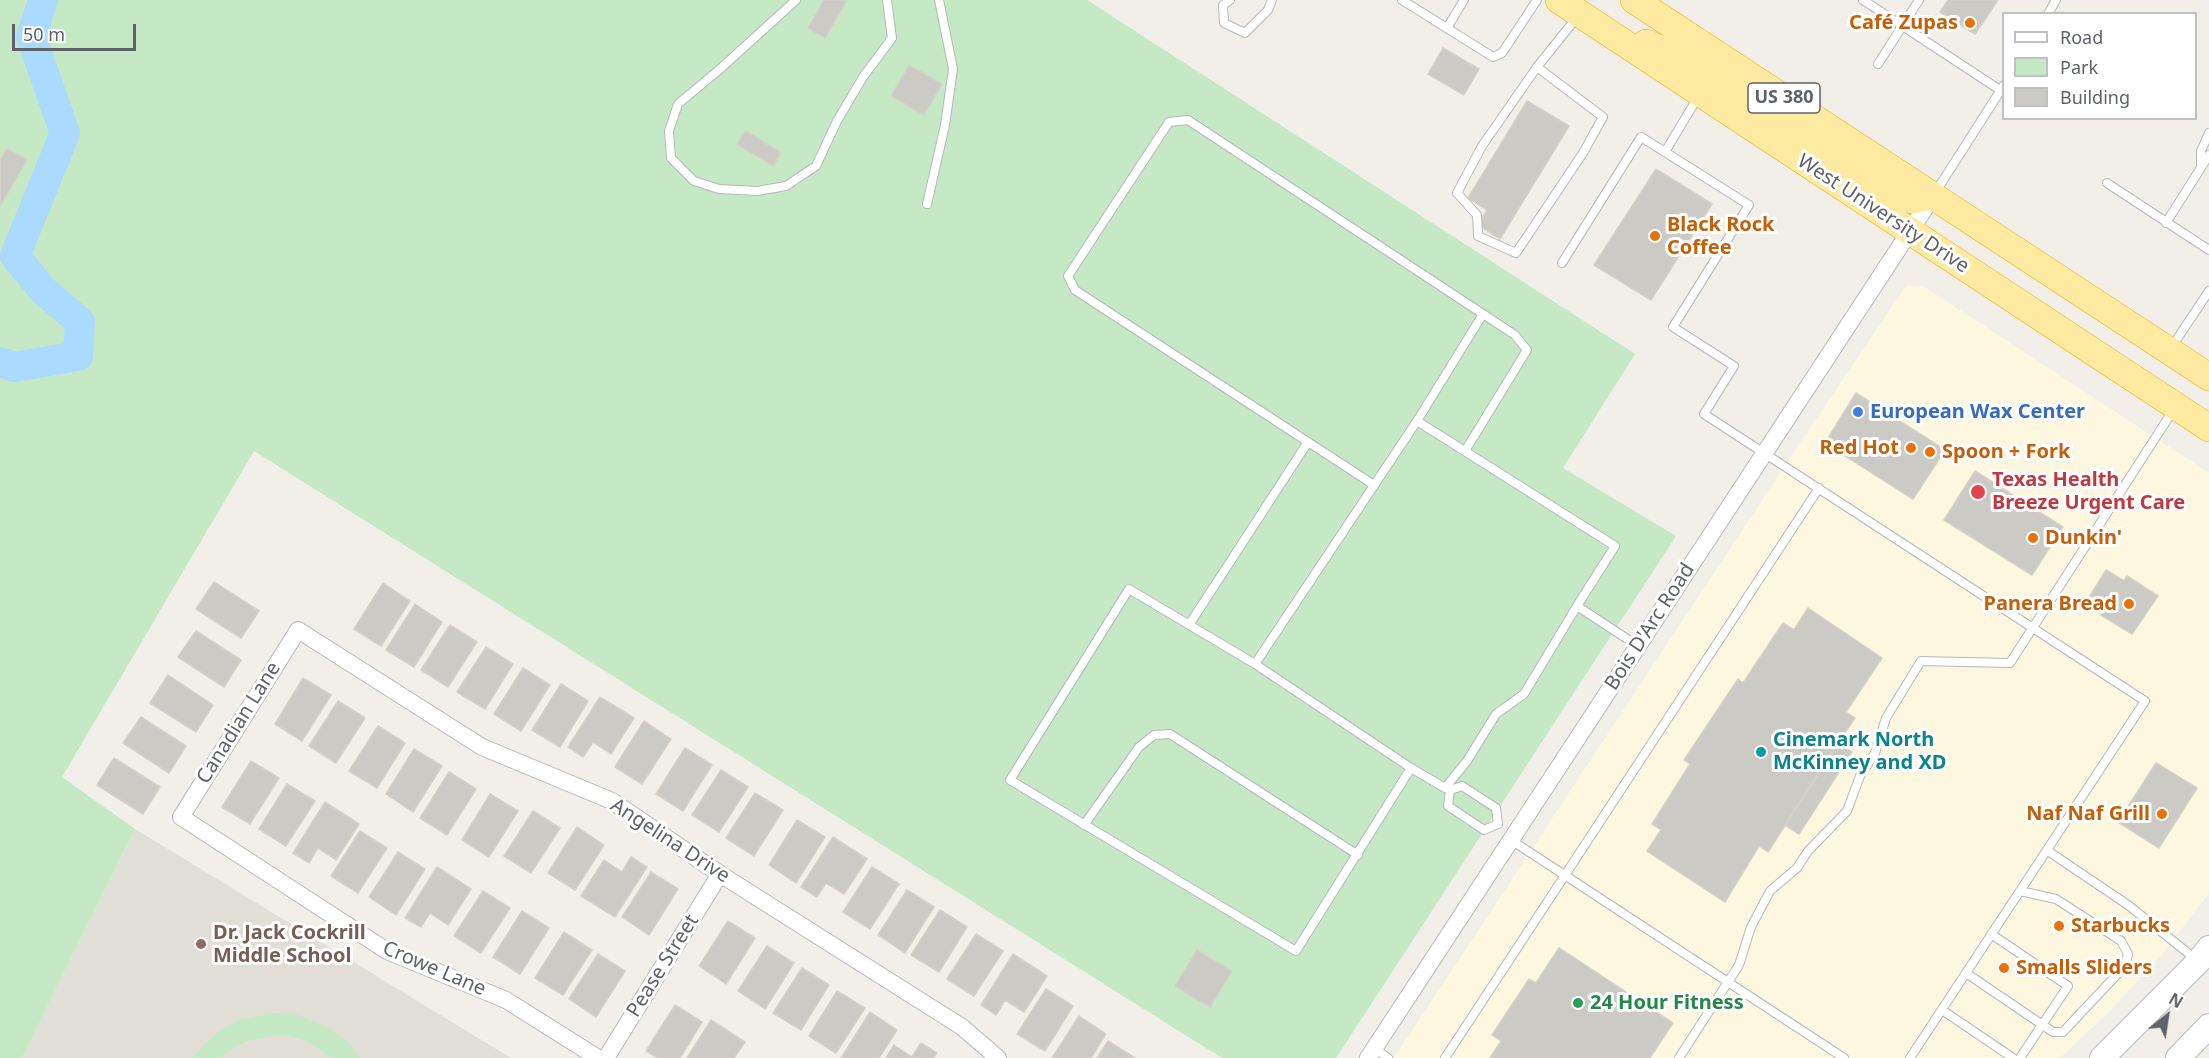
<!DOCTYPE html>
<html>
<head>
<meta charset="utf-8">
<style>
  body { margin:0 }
  #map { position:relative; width:2209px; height:1058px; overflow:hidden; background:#f1efe8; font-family:"Noto Sans",sans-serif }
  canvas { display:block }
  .legend { position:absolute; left:2002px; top:12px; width:195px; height:108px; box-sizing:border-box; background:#fff; border:2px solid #bfc1c3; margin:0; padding:8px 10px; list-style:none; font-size:18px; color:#5f6368 }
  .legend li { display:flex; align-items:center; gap:12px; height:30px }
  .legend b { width:30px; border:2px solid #bfc1c3 }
  .north { position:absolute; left:2137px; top:986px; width:60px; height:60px; -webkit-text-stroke:4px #fff; paint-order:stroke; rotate:30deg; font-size:16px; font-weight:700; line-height:24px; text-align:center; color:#5f6368 }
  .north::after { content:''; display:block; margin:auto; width:21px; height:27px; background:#5f6368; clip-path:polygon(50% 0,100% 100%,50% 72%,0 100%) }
  .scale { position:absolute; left:12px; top:24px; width:124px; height:27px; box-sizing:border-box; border:3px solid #5f6368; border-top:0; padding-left:8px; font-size:18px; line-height:21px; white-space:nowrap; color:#5f6368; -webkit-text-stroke:4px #fff; paint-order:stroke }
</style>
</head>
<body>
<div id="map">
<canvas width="2209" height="1058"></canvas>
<ul class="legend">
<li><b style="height:8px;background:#fff"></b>Road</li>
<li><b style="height:16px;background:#c5e8c5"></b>Park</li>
<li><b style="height:16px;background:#cccac5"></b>Building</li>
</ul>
<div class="north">N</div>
<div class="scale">50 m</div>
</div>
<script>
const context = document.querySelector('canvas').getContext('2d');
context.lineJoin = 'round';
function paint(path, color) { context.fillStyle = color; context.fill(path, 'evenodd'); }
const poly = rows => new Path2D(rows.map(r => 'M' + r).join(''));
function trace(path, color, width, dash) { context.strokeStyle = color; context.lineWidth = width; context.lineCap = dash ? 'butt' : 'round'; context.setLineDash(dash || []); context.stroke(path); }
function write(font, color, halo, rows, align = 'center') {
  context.font = font + ' "Noto Sans",sans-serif'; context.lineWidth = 6; context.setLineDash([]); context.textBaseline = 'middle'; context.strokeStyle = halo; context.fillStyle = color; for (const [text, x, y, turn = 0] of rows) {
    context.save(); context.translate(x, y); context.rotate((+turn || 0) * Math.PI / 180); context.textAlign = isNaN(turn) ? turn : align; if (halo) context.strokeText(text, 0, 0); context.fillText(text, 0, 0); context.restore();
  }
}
paint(poly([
  [1906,286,1923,286,2209,473,2209,893,2161,956,2109,1012,2060,1058,1394,1058,1797,447]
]), '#fef7e0');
paint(poly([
  [135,829,511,1058,22,1058]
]), '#e1ded6');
paint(poly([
  [0,0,1087,0,1635,354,1563,468,1676,536,1336,1058,1222,1058,254,451,62,777,135,829,22,1058,0,1058],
  [273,1013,295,1014,326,1026,350,1044,360,1058,332,1058,307,1041,286,1035,276,1035,247,1041,229,1050,221,1058,193,1058,205,1044,221,1030,239,1020]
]), '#c5e8c5');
trace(poly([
  [0,362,14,367,78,356,80,322,43,290,15,256,65,133,31,37,43,0]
]), '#aadaff', 30);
const building = poly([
  [824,0,842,0,846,2,825,38,808,28,824,0],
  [1948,0,1998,0,1975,34,1940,12,1948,0],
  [1443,48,1479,69,1464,95,1428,74,1443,48],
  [909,65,942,84,924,115,891,96,909,65],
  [1527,101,1569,126,1500,239,1478,225,1487,210,1468,198,1527,101],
  [746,131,781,153,773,166,737,144,746,131],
  [7,148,27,160,0,206,0,160,7,148],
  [1656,169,1712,204,1651,300,1594,265,1656,169],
  [1856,393,1945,450,1913,499,1825,443,1856,393],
  [1975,471,2063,527,2032,575,1944,520,1975,471],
  [2106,570,2124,581,2127,576,2158,596,2132,634,2101,615,2105,610,2088,599,2106,570],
  [214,582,259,611,241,638,196,609,214,582],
  [383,583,410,601,381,646,354,629,383,583],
  [415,604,442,622,414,667,386,650,415,604],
  [1808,608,1882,658,1846,712,1855,718,1838,743,1768,852,1759,846,1725,902,1647,851,1661,830,1652,824,1690,764,1684,760,1738,679,1743,683,1783,623,1794,630,1808,608],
  [450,625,477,642,448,687,421,670,450,625],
  [196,631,241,660,224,687,178,657,196,631],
  [486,647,513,664,485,709,457,692,486,647],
  [523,668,550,685,521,731,494,714,523,668],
  [168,675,213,705,196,732,150,703,168,675],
  [303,678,331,695,302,741,275,724,303,678],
  [561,684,588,701,560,747,532,730,561,684],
  [600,697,634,718,611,754,593,742,583,757,568,747,600,697],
  [338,701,365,718,336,763,309,746,338,701],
  [141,717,186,746,169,773,123,743,141,717],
  [644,721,671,739,642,784,615,767,644,721],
  [378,726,405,743,377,788,349,771,378,726],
  [1838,743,1852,752,1799,834,1785,825,1838,743],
  [685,748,712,765,683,811,656,794,685,748],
  [414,749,442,766,413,812,386,794,414,749],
  [114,758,160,787,143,814,97,785,114,758],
  [251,761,279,778,250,824,222,807,251,761],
  [2156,763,2197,788,2159,848,2118,822,2156,763],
  [721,770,748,787,719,832,692,815,721,770],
  [449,772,476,789,447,835,420,818,449,772],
  [287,784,315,801,286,846,259,829,287,784],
  [755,793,783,810,754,856,726,838,755,793],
  [490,794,518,811,489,857,462,840,490,794],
  [325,802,359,824,336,860,318,848,309,863,293,853,325,802],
  [533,811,560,828,531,873,504,856,533,811],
  [797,820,825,837,796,883,769,865,797,820],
  [577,827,604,845,575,890,548,873,577,827],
  [360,831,387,848,358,893,331,876,360,831],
  [833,837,867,859,844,894,826,883,817,897,801,887,833,837],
  [398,852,425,869,396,915,369,897,398,852],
  [631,857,647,867,615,917,581,896,604,860,622,872,631,857],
  [437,867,471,889,448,925,430,913,421,927,405,918,437,867],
  [872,867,899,884,870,929,843,912,872,867],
  [651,872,678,889,649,935,622,917,651,872],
  [907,890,934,907,905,953,878,935,907,890],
  [483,891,510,908,481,953,454,936,483,891],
  [940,910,967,927,939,972,911,955,940,910],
  [522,911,549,928,520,974,493,957,522,911],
  [728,921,755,938,726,984,699,966,728,921],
  [564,932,592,950,563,995,535,978,564,932],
  [976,934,1003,951,974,996,947,979,976,934],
  [767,946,794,963,765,1009,738,991,767,946],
  [1559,948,1673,1023,1650,1058,1490,1058,1501,1041,1492,1035,1529,979,1536,983,1559,948],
  [1197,950,1232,971,1210,1007,1175,986,1197,950],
  [598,954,625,971,596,1017,569,999,598,954],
  [1013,954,1047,976,1024,1012,1005,1000,996,1015,981,1005,1013,954],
  [802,968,829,985,801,1030,773,1013,802,968],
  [1046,989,1073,1006,1045,1051,1017,1034,1046,989],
  [837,991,865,1008,836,1053,809,1036,837,991],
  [675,1005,702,1022,680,1058,658,1058,646,1051,675,1005],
  [870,1012,897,1030,879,1058,841,1058,870,1012],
  [1079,1016,1106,1034,1091,1058,1052,1058,1079,1016],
  [711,1020,745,1042,734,1058,687,1058,711,1020],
  [1108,1041,1135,1058,1097,1058,1108,1041],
  [921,1043,937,1053,933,1058,886,1058,894,1045,912,1057,921,1043]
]);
paint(building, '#cccac5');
trace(building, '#d6d1c6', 1.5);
const service = poly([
  [796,0,720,69,678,104,669,131,671,158,694,181,719,189,757,191,786,186,816,166,837,121,863,77,892,38,887,0],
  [1230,0,1223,5,1224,23,1245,33,1268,10,1272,0],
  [1402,0,1493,57,1502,53,1537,0],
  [1863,0,2000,90],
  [2048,14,2056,0],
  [1447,28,1464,0],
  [1878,64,1919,0],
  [1537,67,1603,117,1583,153,1516,253,1478,236,1477,215,1457,193,1482,146,1537,67,1578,16],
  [1665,152,1749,205,1673,327,1734,366,1704,414,2145,701,1910,1058],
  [2201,166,2201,151,2209,133],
  [2107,183,2209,250],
  [1935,193,2004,85],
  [927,204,945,125,953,69,939,0],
  [2166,223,2209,155],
  [1562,263,1641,137,1665,152,1698,97],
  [2171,348,2209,291],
  [1465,451,1527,350,1515,335,1483,314],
  [1374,485,1075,290,1068,276,1169,122,1188,120,1483,314,1417,421],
  [1189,625,1308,442],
  [1255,664,1129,589,1010,780,1296,951,1411,768,1255,664,1417,421,1615,546,1577,606,1638,646],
  [1411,768,1445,788,1467,761,1496,714,1524,694,1577,606],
  [1445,788,1450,790,1462,786,1496,808,1498,824],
  [1450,790,1448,806,1484,830,1498,824],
  [1084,825,1139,747,1154,735,1170,734,1358,855],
  [1511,840,1844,1058],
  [2048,851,2128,905,2198,961],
  [1991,934,2068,986,2020,1058],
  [1966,973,2053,1032,2063,1032,2125,966,2128,954,2121,941,2056,899,2020,891],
  [1942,1010,2013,1058],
  [1374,1048,1388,1058],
  [1445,1058,1819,488],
  [1679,1058,1739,965,1751,927,1770,891,1797,868,1808,851,1847,811,1860,776,1875,753,1886,718,1921,661,2010,663,2174,409]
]);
const minor = poly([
  [598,1058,506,1000,387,951,181,817,298,630,482,747,612,801,720,874,962,1027,998,1058],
  [606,1058,720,874],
  [1368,1058,1933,196]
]);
const secondary = poly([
  [2102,1058,2198,962,2209,948],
  [2178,1058,2209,1026]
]);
const trunk = poly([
  [1559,0,2209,428],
  [1634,0,2209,377],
  [1646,43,1683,59,1893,195,1912,200,1933,196]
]);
trace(service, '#b5b8bc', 10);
trace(minor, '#b5b8bc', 18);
trace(secondary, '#b6babf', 26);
trace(trunk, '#f9ab00', 28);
trace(service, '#fff', 8);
trace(minor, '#fff', 16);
trace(secondary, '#fff', 24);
trace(trunk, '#feeaa1', 27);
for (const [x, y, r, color] of [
  [1970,23,6,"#e8710a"],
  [1655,236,6,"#e8710a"],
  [1858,412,6,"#3f7fe0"],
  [1911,448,6,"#e8710a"],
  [1930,452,6,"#e8710a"],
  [1978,492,8,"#e0444e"],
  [2033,538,6,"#e8710a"],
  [2129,604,6,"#e8710a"],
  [1761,752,6,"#0f9aa8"],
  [2162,814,6,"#e8710a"],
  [2059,926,6,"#e8710a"],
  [201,944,6,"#8d6e63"],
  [2004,968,6,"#e8710a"],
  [1578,1003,6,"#2e9e5b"]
]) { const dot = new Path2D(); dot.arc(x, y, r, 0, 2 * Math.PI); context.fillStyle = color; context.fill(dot); trace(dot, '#fff', 2); }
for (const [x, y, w] of [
  [1784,98,72]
]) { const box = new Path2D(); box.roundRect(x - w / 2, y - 15, w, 30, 4.5); context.fillStyle = '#fff'; context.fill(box); trace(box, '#5f6368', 1.5); }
write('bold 18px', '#5f6368', null, [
  ["US 380",1784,98]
]);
write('bold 20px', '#c56008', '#fff', [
  ["Café Zupas",1958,23,"right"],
  ["Black Rock",1667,225],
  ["Coffee",1667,248],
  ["Red Hot",1899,448,"right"],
  ["Spoon + Fork",1942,452],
  ["Dunkin'",2045,538],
  ["Panera Bread",2117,604,"right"],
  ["Naf Naf Grill",2150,814,"right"],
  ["Starbucks",2071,926],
  ["Smalls Sliders",2016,968]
], 'left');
write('20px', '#5f6368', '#fff', [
  ["West University Drive",1883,214,33],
  ["Bois D'Arc Road",1650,627,-57],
  ["Canadian Lane",239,723,-58],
  ["Angelina Drive",670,841,33],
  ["Pease Street",663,966,-58],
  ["Crowe Lane",434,969,23]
]);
write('bold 20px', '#366cbe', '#fff', [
  ["European Wax Center",1870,412]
], 'left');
write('bold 20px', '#be3a42', '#fff', [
  ["Texas Health",1992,480],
  ["Breeze Urgent Care",1992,503]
], 'left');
write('bold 20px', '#0d838f', '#fff', [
  ["Cinemark North",1773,740],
  ["McKinney and XD",1773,763]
], 'left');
write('bold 20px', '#785e54', '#fff', [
  ["Dr. Jack Cockrill",213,933],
  ["Middle School",213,956]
], 'left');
write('bold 20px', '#27864d', '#fff', [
  ["24 Hour Fitness",1590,1003]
], 'left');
</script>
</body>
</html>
